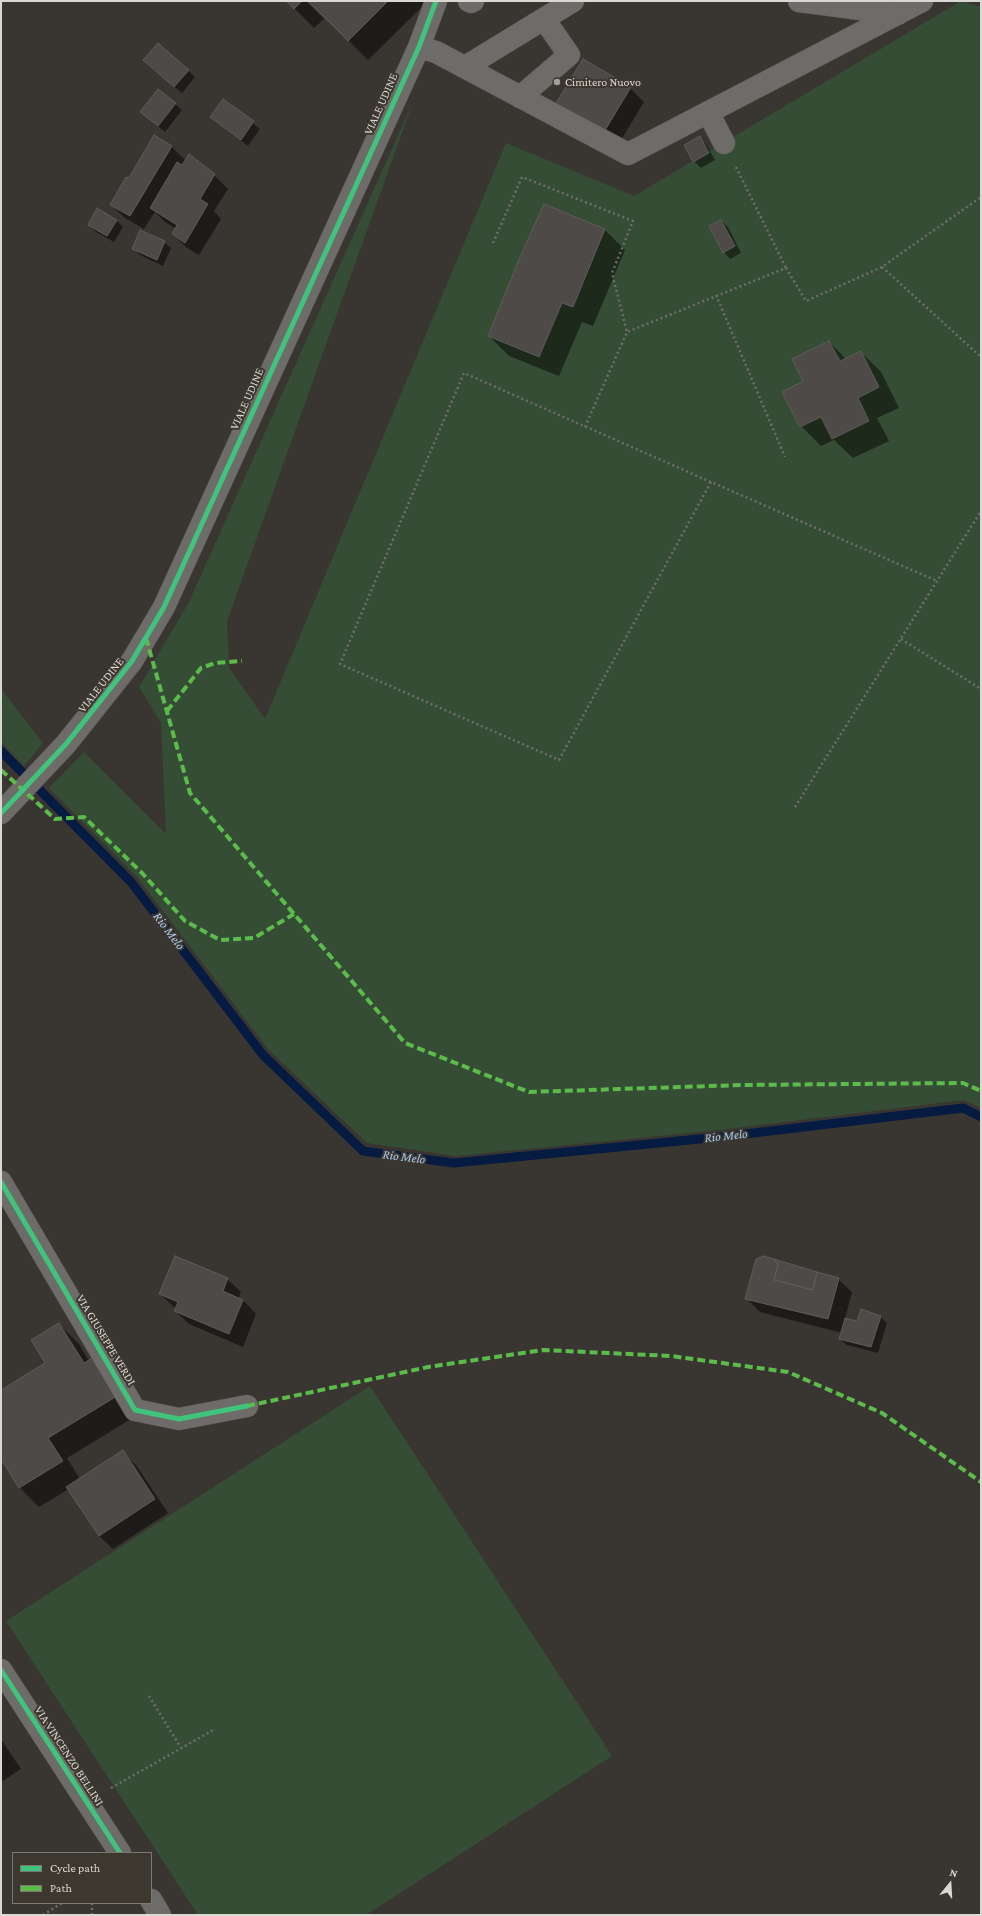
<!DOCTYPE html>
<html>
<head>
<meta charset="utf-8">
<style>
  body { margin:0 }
  #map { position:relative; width:982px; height:1916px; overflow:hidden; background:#393632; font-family:"Crimson Pro",serif }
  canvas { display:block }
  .frame { position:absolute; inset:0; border:2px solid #dbd8d3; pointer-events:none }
  .legend { position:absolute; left:12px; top:1852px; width:140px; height:52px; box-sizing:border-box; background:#3c372f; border:1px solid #7c7771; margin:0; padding:5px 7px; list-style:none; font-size:12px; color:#dbd8d3 }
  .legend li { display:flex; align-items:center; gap:8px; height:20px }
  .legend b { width:20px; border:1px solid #7c7771 }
  .north { position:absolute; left:930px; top:1864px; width:40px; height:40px; -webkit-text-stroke:3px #3c372f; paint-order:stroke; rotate:18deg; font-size:11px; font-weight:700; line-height:16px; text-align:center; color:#dbd8d3 }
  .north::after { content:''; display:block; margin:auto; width:14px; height:18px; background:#dbd8d3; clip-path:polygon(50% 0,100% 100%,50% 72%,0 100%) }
</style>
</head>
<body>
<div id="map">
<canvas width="982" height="1916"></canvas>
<div class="frame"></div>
<ul class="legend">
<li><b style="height:5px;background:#40c37c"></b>Cycle path</li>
<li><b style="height:5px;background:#5cbc4b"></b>Path</li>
</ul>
<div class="north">N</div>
</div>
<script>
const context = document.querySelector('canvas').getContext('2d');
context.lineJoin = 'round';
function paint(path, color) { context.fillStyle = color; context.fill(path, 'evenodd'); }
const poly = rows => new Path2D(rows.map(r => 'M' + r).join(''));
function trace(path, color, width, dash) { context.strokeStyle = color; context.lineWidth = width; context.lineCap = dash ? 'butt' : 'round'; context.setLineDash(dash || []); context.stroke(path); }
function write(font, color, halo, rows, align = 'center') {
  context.font = font + ' "Crimson Pro",serif'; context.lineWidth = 4; context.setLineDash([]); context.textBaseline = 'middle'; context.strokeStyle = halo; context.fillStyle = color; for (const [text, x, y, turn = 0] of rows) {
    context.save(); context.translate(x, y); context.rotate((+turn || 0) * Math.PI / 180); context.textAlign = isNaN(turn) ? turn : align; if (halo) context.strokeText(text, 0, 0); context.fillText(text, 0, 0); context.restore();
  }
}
paint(poly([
  [961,1,981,7,981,1108,964,1100,719,1130,456,1156,367,1143,268,1049,137,877,49,788,84,752,166,834,161,723,139,687,189,602,413,102,227,621,229,668,265,719,506,143,634,196],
  [1,689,43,743,24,766,1,742],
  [370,1386,612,1756,366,1915,198,1915,6,1621]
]), '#354d34');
paint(poly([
  [287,1,306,1,324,19,314,28],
  [309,1,426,1,427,2,368,60],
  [159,44,195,77,182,93,151,67],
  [630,88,644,102,618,145,571,117,557,103],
  [223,100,260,129,248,146,211,117],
  [175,104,182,110,165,132,142,112],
  [155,137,172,147,186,161,214,175,228,189,214,211,221,219,199,255,187,248,173,234,176,229,165,222,155,212,144,229,125,218,111,205,129,180],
  [700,138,706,144,715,160,701,168,694,161,686,145],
  [544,205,605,230,625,250,593,326,582,322,559,376,509,356,489,336],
  [116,220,123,227,114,242,96,232,89,225],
  [721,221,728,227,741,253,730,259,724,252],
  [164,242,171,248,163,266,140,255,133,249],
  [829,342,846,359,861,352,881,372,899,408,877,418,889,441,853,458,834,440,821,446,801,426,804,382],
  [227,1279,241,1292,238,1299,243,1300,256,1314,243,1347,189,1324,175,1311,176,1309,160,1294],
  [838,1279,852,1292,845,1319,858,1322,880,1316,887,1323,878,1353,847,1345,840,1339,842,1333,760,1312,746,1298],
  [59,1324,79,1344,89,1361,136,1416,67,1458,80,1479,122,1452,136,1465,168,1513,113,1549,99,1536,69,1489,39,1507,19,1487,1,1457,1,1391,47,1364],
  [1,1739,21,1769,1,1782]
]), '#0007');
trace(poly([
  [1,751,131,882,263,1055,363,1151,454,1163,720,1137,963,1108,981,1117]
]), '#051b41', 9);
const building = poly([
  [286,1,302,1,294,9,286,1],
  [308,1,388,1,348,41,308,1],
  [158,43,189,70,174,87,143,60,158,43],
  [583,59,631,87,604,132,556,103,583,59],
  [158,89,176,103,158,126,140,112,158,89],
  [223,99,254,121,241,140,210,117,223,99],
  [154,135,172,146,130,216,110,205,126,177,129,178,154,135],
  [700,136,709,153,693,162,684,145,700,136],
  [189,154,215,174,200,199,208,204,185,243,172,234,177,225,150,208,177,162,182,165,189,154],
  [544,204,605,229,573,307,562,303,539,357,488,336,520,257,544,204],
  [97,208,117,220,107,236,88,225,97,208],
  [721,220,735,246,723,253,709,226,721,220],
  [140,230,165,241,157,260,132,249,140,230],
  [829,341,840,361,861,351,879,387,858,398,869,421,832,439,821,417,800,427,782,392,803,381,792,359,829,341],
  [175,1256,228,1278,223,1291,243,1300,229,1334,174,1311,178,1302,159,1294,175,1256],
  [763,1256,774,1259,778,1265,774,1280,813,1290,817,1272,839,1278,828,1319,745,1299,756,1259,763,1256],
  [774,1259,817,1272,813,1290,774,1280,778,1265,774,1259],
  [861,1309,881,1316,871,1347,839,1339,845,1318,857,1321,861,1309],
  [59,1323,84,1363,94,1357,117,1396,48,1438,63,1461,19,1488,1,1459,1,1390,45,1363,31,1340,59,1323],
  [123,1450,155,1499,99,1536,66,1487,123,1450]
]);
paint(building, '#4d4a47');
trace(building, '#5e5b58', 1);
const minor = poly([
  [469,1,471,2,473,1],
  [799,1,898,14],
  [419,47,436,52,628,154,922,1],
  [465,67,573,1],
  [520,97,569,55,544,19],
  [708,112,724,143],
  [1,813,66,744,132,661,164,607,419,47,436,1],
  [1,1182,135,1410,179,1419,247,1406],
  [1,1670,120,1853],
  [151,1900,160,1915]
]);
trace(minor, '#55524f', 23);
trace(poly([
  [736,167,786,268],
  [493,243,522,177,633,221,612,273,627,332],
  [882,267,981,357],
  [716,295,785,457],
  [585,427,627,332,786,268,806,301,882,267,981,197],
  [711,482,559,760,340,664,464,373,711,482,937,581],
  [901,639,981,689],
  [795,807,981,511],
  [149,1696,181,1748],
  [111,1788,215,1729],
  [92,1903,92,1915],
  [43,1915,62,1903]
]), '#706d6a', 2.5, [2, 3]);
trace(minor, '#6d6c68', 22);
trace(poly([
  [146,638,190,793,405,1043,529,1092,741,1085,963,1083,981,1091],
  [167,711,201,668,215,663,242,661],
  [1,770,55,819,84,817,142,873,185,921,220,940,254,938,294,914],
  [247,1406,428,1367,543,1350,671,1356,788,1372,882,1413,981,1482]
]), '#5cbc4b', 4, [8, 4]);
trace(poly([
  [1,813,66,744,132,661,164,607,419,47,436,1],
  [1,1182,135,1410,179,1419,247,1406],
  [1,1670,120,1853]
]), '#40c37c', 5);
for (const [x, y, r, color] of [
  [557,82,4,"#a29f9b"]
]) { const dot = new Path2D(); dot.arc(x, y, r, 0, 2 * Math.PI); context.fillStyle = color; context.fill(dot); trace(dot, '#3c372f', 1.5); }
write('12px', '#dbd8d3', '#3c372f', [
  ["Cimitero Nuovo",565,82]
], 'left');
write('12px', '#dbd8d3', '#3c372f', [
  ["VIALE UDINE",381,104,-66],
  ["VIALE UDINE",247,399,-66],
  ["VIALE UDINE",101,685,-52],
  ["VIA GIUSEPPE VERDI",106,1340,59],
  ["VIA VINCENZO BELLINI",69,1756,57]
]);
write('italic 13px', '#aac9f5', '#3c372f', [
  ["Rio Melo",169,931,53],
  ["Rio Melo",726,1136,-6],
  ["Rio Melo",404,1157,7]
]);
</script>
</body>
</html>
